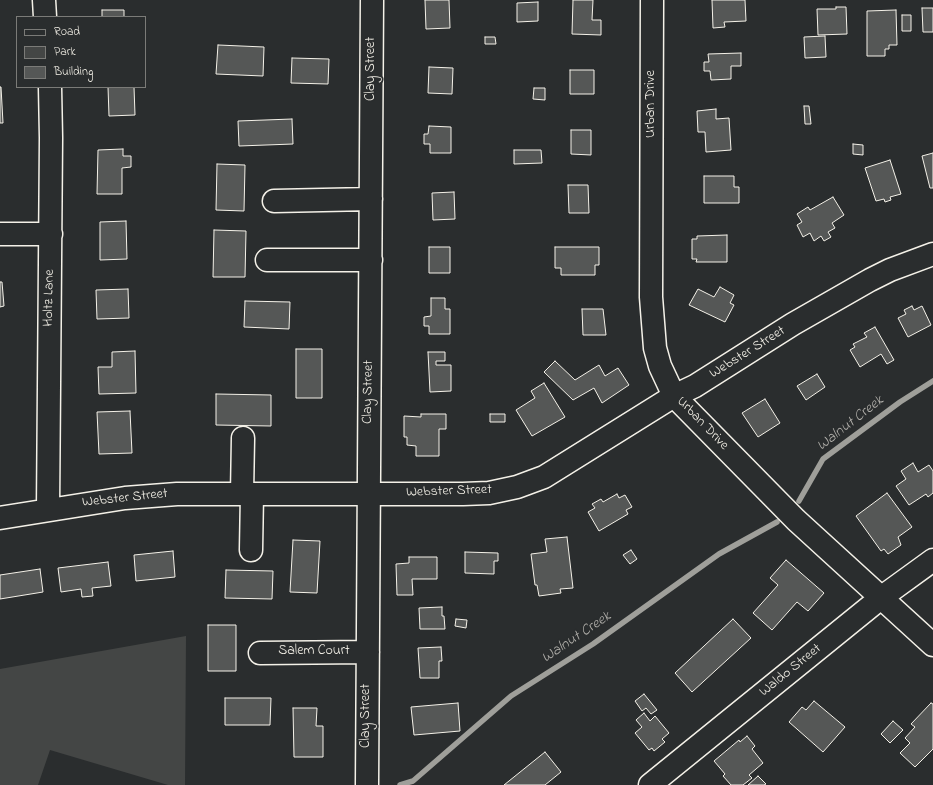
<!DOCTYPE html>
<html>
<head>
<meta charset="utf-8">
<style>
  body { margin:0 }
  #map { position:relative; width:933px; height:785px; overflow:hidden; background:#2a2d2e; font-family:"Indie Flower",sans-serif }
  canvas { display:block }
  .legend { position:absolute; left:16px; top:16px; width:130px; height:72px; box-sizing:border-box; background:#2a2d2e; border:1px solid #7b7b78; margin:0; padding:5px 7px; list-style:none; font-size:12px; color:#f4f1e8 }
  .legend li { display:flex; align-items:center; gap:8px; height:20px }
  .legend b { width:20px; border:1px solid #7b7b78 }
</style>
</head>
<body>
<div id="map">
<canvas width="933" height="785"></canvas>
<ul class="legend">
<li><b style="height:5px;background:#2a2d2e"></b>Road</li>
<li><b style="height:11px;background:#444645"></b>Park</li>
<li><b style="height:11px;background:#555756"></b>Building</li>
</ul>
</div>
<script>
const context = document.querySelector('canvas').getContext('2d');
context.lineJoin = 'round';
function paint(path, color) { context.fillStyle = color; context.fill(path, 'evenodd'); }
const poly = rows => new Path2D(rows.map(r => 'M' + r).join(''));
function trace(path, color, width, dash) { context.strokeStyle = color; context.lineWidth = width; context.lineCap = dash ? 'butt' : 'round'; context.setLineDash(dash || []); context.stroke(path); }
function write(font, color, halo, rows, align = 'center') {
  context.font = font + ' "Indie Flower",sans-serif'; context.lineWidth = 3.5; context.setLineDash([]); context.textBaseline = 'middle'; context.strokeStyle = halo; context.fillStyle = color; for (const [text, x, y, turn = 0] of rows) {
    context.save(); context.translate(x, y); context.rotate((+turn || 0) * Math.PI / 180); context.textAlign = isNaN(turn) ? turn : align; if (halo) context.strokeText(text, 0, 0); context.fillText(text, 0, 0); context.restore();
  }
}
paint(poly([
  [186,636,185,785,168,785,50,750,38,785,0,785,0,669]
]), '#444645');
trace(poly([
  [799,501,823,459,900,402,933,381],
  [400,785,413,781,511,696,593,644,719,554,777,522]
]), '#9f9f9a', 5.5);
const building = poly([
  [425,0,449,0,450,28,426,29,425,0],
  [573,0,593,0,592,20,601,20,601,35,572,34,573,0],
  [712,0,745,0,746,21,724,22,725,27,713,28,712,0],
  [538,2,538,21,517,22,517,3,538,2],
  [836,7,846,7,847,34,818,35,817,9,836,9,836,7],
  [922,8,933,8,933,32,923,32,922,8],
  [102,10,124,10,124,17,102,17,102,10],
  [896,10,897,45,889,45,889,49,885,49,885,56,867,56,867,11,896,10],
  [902,15,911,15,911,31,902,31,902,15],
  [825,36,826,57,805,58,804,37,825,36],
  [485,37,495,37,496,44,485,44,485,37],
  [218,45,264,47,263,76,216,74,218,45],
  [741,53,741,66,731,66,731,79,711,80,710,71,704,71,704,62,709,62,708,54,741,53],
  [292,58,329,59,328,84,291,83,292,58],
  [429,67,453,68,452,94,428,93,429,67],
  [570,70,594,70,594,94,570,94,570,70],
  [0,87,1,87,3,123,0,123,0,87],
  [108,87,134,87,135,115,109,116,108,87],
  [534,88,545,88,545,100,533,99,534,88],
  [804,106,809,106,811,124,805,124,804,106],
  [716,109,716,119,729,118,731,150,706,152,705,132,698,132,697,111,716,109],
  [292,119,293,144,239,146,238,121,292,119],
  [429,126,451,127,451,153,430,153,430,144,424,144,424,134,428,134,429,126],
  [571,130,591,130,591,155,571,154,571,130],
  [853,144,863,145,863,155,853,154,853,144],
  [123,149,123,156,131,156,131,167,122,168,122,194,97,194,98,150,123,149],
  [514,150,541,150,542,163,514,164,514,150],
  [933,153,933,188,930,188,922,156,933,153],
  [890,160,901,194,890,197,891,200,885,202,884,199,876,201,865,168,890,160],
  [217,164,245,165,244,211,216,210,217,164],
  [704,176,734,176,734,187,739,187,739,203,704,203,704,176],
  [568,185,588,185,589,213,569,213,568,185],
  [454,192,455,219,433,220,432,193,454,192],
  [833,197,844,215,832,223,835,228,828,232,831,237,824,241,821,236,814,241,810,233,803,237,797,225,802,222,797,214,808,207,810,210,833,197],
  [126,221,127,259,100,260,100,222,126,221],
  [214,230,246,231,245,277,213,277,214,230],
  [727,235,727,262,696,262,697,259,692,259,692,239,697,239,697,236,727,235],
  [429,247,450,247,450,273,429,273,429,247],
  [555,247,599,247,599,265,595,265,595,275,561,275,561,268,555,268,555,247],
  [0,282,2,282,4,306,0,307,0,282],
  [720,287,734,295,730,303,734,305,725,322,689,305,698,289,714,297,720,287],
  [128,289,129,318,97,319,96,290,128,289],
  [431,298,445,298,445,309,450,309,450,334,429,334,429,326,424,326,424,317,431,316,431,298],
  [245,301,290,302,289,329,244,327,245,301],
  [912,306,914,310,922,306,931,325,908,337,898,318,906,314,904,310,912,306],
  [582,309,603,309,606,335,583,335,582,309],
  [875,327,894,360,887,364,881,354,860,367,850,350,855,347,853,344,867,337,864,333,875,327],
  [296,349,322,349,322,398,296,398,296,349],
  [135,351,136,393,99,394,98,367,112,367,112,352,135,351],
  [428,352,445,352,445,361,436,361,436,365,451,365,451,391,430,392,428,352],
  [555,361,575,380,599,365,605,376,618,368,629,385,602,403,594,388,573,400,544,372,555,361],
  [817,374,825,387,806,400,797,386,817,374],
  [544,383,565,417,532,436,516,410,535,398,531,391,544,383],
  [216,394,271,395,271,426,216,425,216,394],
  [765,399,780,423,758,437,742,413,765,399],
  [130,411,132,453,99,454,97,412,130,411],
  [421,414,446,414,446,429,439,429,439,456,416,456,416,446,407,445,407,437,404,437,404,416,421,417,421,414],
  [490,414,505,414,505,422,490,422,490,414],
  [913,463,918,472,929,465,933,471,933,493,928,497,926,494,909,505,896,486,906,479,901,471,913,463],
  [887,493,912,527,898,537,901,545,888,554,884,549,881,551,856,516,887,493],
  [617,494,619,498,625,495,632,507,626,510,628,514,599,531,588,512,595,508,592,504,601,499,603,502,617,494],
  [567,537,573,588,560,589,561,593,539,596,537,585,535,585,531,554,547,552,545,539,567,537],
  [293,540,320,541,317,593,290,592,293,540],
  [631,550,637,559,630,564,623,555,631,550],
  [173,551,175,577,136,581,134,555,173,551],
  [465,552,498,553,498,561,494,561,494,574,465,573,465,552],
  [409,557,437,557,437,579,412,579,413,595,397,595,396,564,409,563,409,557],
  [786,560,824,593,808,611,797,602,772,630,753,613,778,585,770,578,786,560],
  [108,562,111,586,92,588,93,596,82,597,81,589,61,592,58,568,108,562],
  [40,569,43,592,0,599,0,575,40,569],
  [226,570,273,571,272,599,225,598,226,570],
  [442,607,442,616,444,616,445,629,420,629,419,608,442,607],
  [456,619,467,620,466,628,455,626,456,619],
  [733,619,751,638,692,692,675,673,733,619],
  [208,625,236,625,236,671,208,671,208,625],
  [441,647,442,661,439,661,439,678,420,678,418,648,441,647],
  [644,694,657,710,651,714,646,708,642,711,635,701,644,694],
  [225,698,271,698,270,725,225,725,225,698],
  [814,701,845,727,823,752,789,722,802,707,806,710,814,701],
  [458,703,460,731,414,735,411,707,458,703],
  [931,703,933,704,933,749,915,767,900,753,910,743,905,738,915,727,911,724,931,703],
  [293,708,317,708,316,726,323,726,323,757,294,757,293,708],
  [644,713,650,721,655,716,669,733,662,739,665,742,654,751,652,748,649,750,635,733,642,727,636,720,644,713],
  [893,721,903,730,890,743,881,734,893,721],
  [747,736,755,746,752,749,763,763,749,775,752,778,743,785,731,785,723,776,725,774,714,761,739,740,740,742,747,736],
  [545,752,561,772,545,785,504,785,545,752],
  [758,776,766,784,764,785,748,785,758,776]
]);
paint(building, '#555756');
trace(building, '#f4f1e8', 1);
const minor = poly([
  [44,0,45,17],
  [652,0,651,297,655,348,660,366,674,396,796,520,933,645],
  [274,201,371,199],
  [0,234,51,234],
  [267,260,371,260],
  [242,494,243,438],
  [48,509,51,138,50,87],
  [0,518,125,498,177,494,463,494,489,493,517,487,544,477,674,396,695,386,793,324,870,280,890,270,933,254],
  [251,550,252,494],
  [260,653,368,652],
  [367,785,372,0],
  [650,785,882,597,933,560]
]);
trace(minor, '#f4f1e8', 25);
trace(minor, '#2a2d2e', 22);
write('14px', '#f4f1e8', '#2a2d2e', [
  ["Clay Street",372,69,-90],
  ["Urban Drive",652,104,-90],
  ["Holtz Lane",50,298,-89],
  ["Webster Street",748,353,-32],
  ["Clay Street",369,392,-89],
  ["Urban Drive",702,424,46],
  ["Webster Street",449,492,-2],
  ["Webster Street",125,499,-6],
  ["Salem Court",314,652],
  ["Waldo Street",791,671,-39],
  ["Clay Street",367,716,-90]
]);
write('italic 15px', '#b5b3ae', '#2a2d2e', [
  ["Walnut Creek",851,424,-38],
  ["Walnut Creek",577,638,-34]
]);
</script>
</body>
</html>
